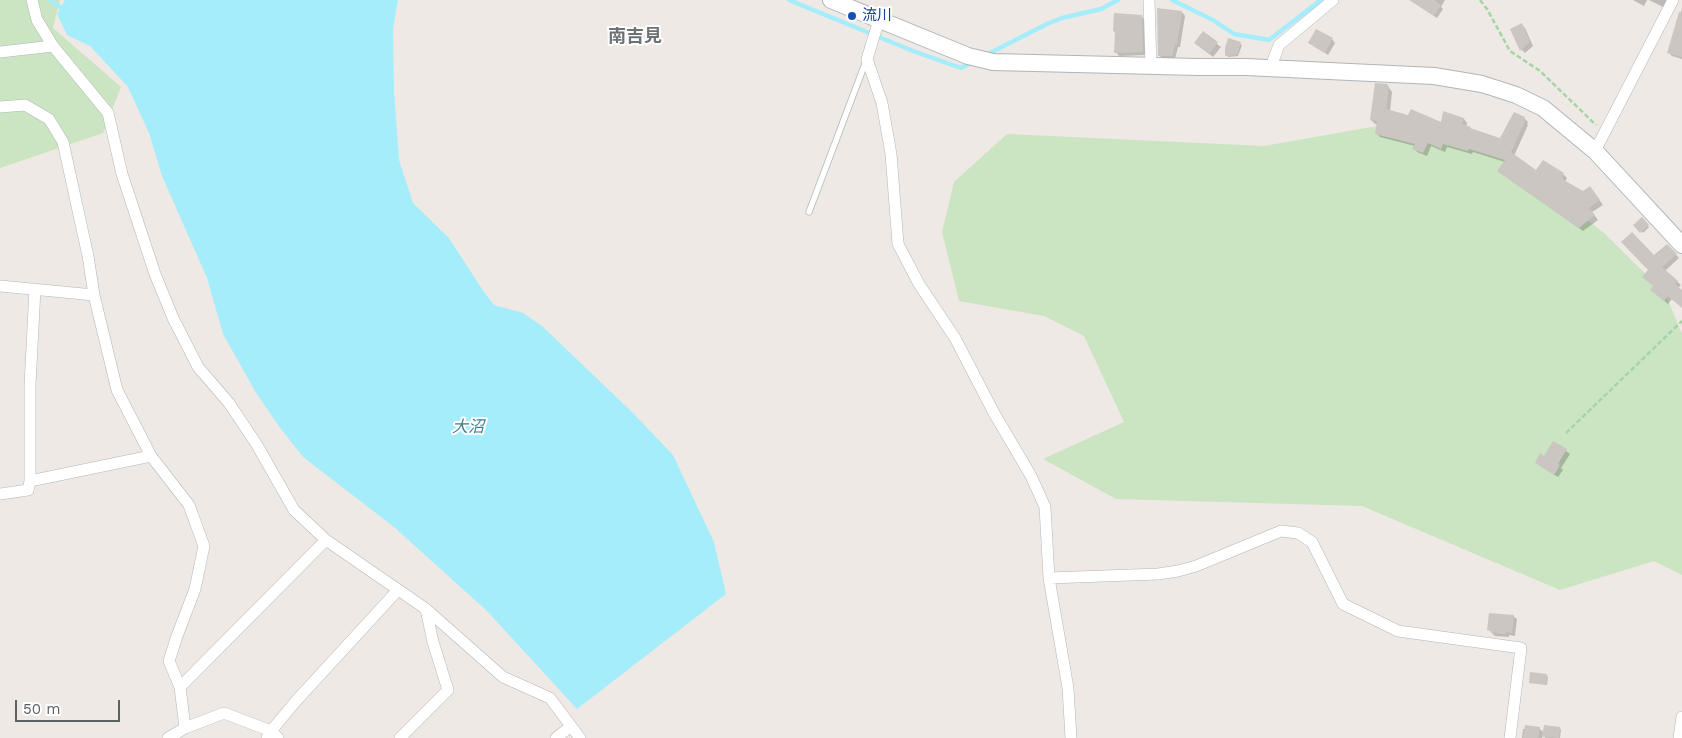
<!DOCTYPE html>
<html>
<head>
<meta charset="utf-8">
<style>
  body { margin:0 }
  #map { position:relative; width:1682px; height:738px; overflow:hidden; background:#eee9e4; font-family:"Work Sans",sans-serif }
  canvas { display:block }
  .scale { position:absolute; left:15px; top:700px; width:105px; height:22px; box-sizing:border-box; border:2px solid #5c6163; border-top:0; padding-left:6px; font-size:15px; line-height:18px; white-space:nowrap; color:#5c6163; -webkit-text-stroke:4px #fff; paint-order:stroke }
</style>
</head>
<body>
<div id="map">
<canvas width="1682" height="738"></canvas>
<div class="scale">50 m</div>
</div>
<script>
const context = document.querySelector('canvas').getContext('2d');
context.lineJoin = 'round';
function paint(path, color) { context.fillStyle = color; context.fill(path, 'evenodd'); }
const poly = rows => new Path2D(rows.map(r => 'M' + r).join(''));
function trace(path, color, width, dash) { context.strokeStyle = color; context.lineWidth = width; context.lineCap = dash ? 'butt' : 'round'; context.setLineDash(dash || []); context.stroke(path); }
function write(font, color, halo, rows, align = 'center') {
  context.font = font + ' "Work Sans","Noto Sans JP",sans-serif'; context.lineWidth = 4; context.setLineDash([]); context.textBaseline = 'middle'; context.strokeStyle = halo; context.fillStyle = color; for (const [text, x, y, turn = 0] of rows) {
    context.save(); context.translate(x, y); context.rotate((+turn || 0) * Math.PI / 180); context.textAlign = isNaN(turn) ? turn : align; if (halo) context.strokeText(text, 0, 0); context.fillText(text, 0, 0); context.restore();
  }
}
paint(poly([
  [0,0,60,0,53,28,121,87,103,133,0,168],
  [1400,122,1499,151,1604,233,1665,293,1682,334,1682,575,1654,561,1560,590,1362,506,1116,499,1043,459,1124,422,1084,336,1044,316,959,301,942,232,954,182,1007,134,1264,146]
]), '#cbe4c1');
paint(poly([
  [65,0,398,0,393,28,394,91,399,160,413,203,449,238,484,292,494,305,523,313,542,326,632,412,673,455,714,542,726,594,577,709,487,611,394,527,303,457,278,425,255,391,223,334,207,278,162,176,149,133,128,87,90,46,67,35,57,14]
]), '#a6edfb');
paint(poly([
  [1415,0,1445,0,1441,7,1443,9,1437,18,1419,6],
  [1633,0,1647,0,1644,6],
  [1649,0,1667,0,1663,7],
  [1682,8,1682,59,1672,56,1669,53],
  [1182,12,1185,16,1180,47,1178,47,1175,59,1163,59,1159,55],
  [1141,16,1145,20,1146,55,1119,56,1116,52],
  [1522,25,1525,28,1533,46,1525,53,1522,50,1512,29],
  [1203,33,1221,47,1213,57,1199,46],
  [1332,39,1335,43,1328,55,1309,43],
  [1240,44,1242,45,1238,56,1228,57,1227,55],
  [1387,85,1392,92,1390,112,1442,124,1444,113,1464,119,1467,123,1466,127,1501,139,1524,118,1528,122,1527,124,1528,125,1514,156,1536,172,1563,174,1567,178,1565,182,1583,192,1590,187,1603,205,1592,212,1598,220,1583,231,1502,174,1505,162,1473,152,1472,154,1447,147,1445,152,1431,146,1427,156,1417,152,1414,148,1415,146,1380,137,1376,133,1378,124,1375,124,1371,120],
  [1641,219,1649,227,1643,233,1635,225],
  [1667,245,1679,258,1665,271,1681,285,1678,288,1682,291,1682,307,1672,299,1668,304,1655,293,1654,286,1649,270,1655,257],
  [1554,442,1570,454,1561,468,1563,470,1558,477,1536,463,1545,457],
  [1513,616,1517,619,1515,636,1509,635,1509,637,1495,636,1489,630],
  [1546,675,1548,677,1547,685,1530,682],
  [1539,728,1544,733,1560,728,1561,730,1560,738,1546,738,1542,735,1542,738,1522,738,1523,729]
]), '#0003');
trace(poly([
  [50,0,60,7],
  [789,0,913,51,961,68,972,62],
  [1172,0,1213,20,1234,34,1269,40,1321,0],
  [986,55,1047,24,1062,18,1101,9,1118,0]
]), '#a6edfb', 4.5);
paint(poly([
  [1409,0,1434,0,1441,5,1434,16],
  [1157,8,1182,11,1177,44,1175,44,1172,56,1158,56],
  [1679,12,1682,13,1682,57,1667,53],
  [1114,13,1142,15,1143,52,1114,53,1115,32,1113,31],
  [1522,23,1530,42,1520,51,1510,29],
  [1316,29,1333,38,1325,53,1308,43],
  [1203,31,1218,42,1209,54,1194,43],
  [1228,38,1241,42,1237,55,1225,56,1225,48],
  [1375,83,1387,84,1389,87,1386,109,1408,115,1411,109,1441,122,1443,111,1464,118,1462,124,1471,127,1470,128,1500,138,1514,112,1525,117,1524,120,1525,121,1511,152,1536,170,1543,160,1564,173,1562,177,1564,180,1583,191,1590,186,1600,200,1589,208,1595,215,1579,228,1497,171,1505,160,1469,149,1468,151,1443,144,1441,149,1428,143,1423,153,1412,149,1415,144,1375,134,1377,121,1370,120],
  [1642,217,1649,225,1640,233,1633,225],
  [1632,232,1654,255,1667,244,1677,254,1662,267,1678,281,1675,284,1682,290,1682,308,1668,296,1664,301,1650,290,1653,286,1642,277,1648,270,1621,242],
  [1553,441,1567,449,1558,464,1560,465,1554,475,1535,463,1540,453,1544,456],
  [1489,613,1514,615,1512,633,1506,632,1506,634,1491,633,1491,631,1487,630],
  [1530,672,1547,674,1546,685,1529,683],
  [1525,725,1540,727,1538,738,1523,738],
  [1544,725,1560,727,1559,738,1542,737]
]), '#cbc6c2');
const lane = poly([
  [809,212,866,61]
]);
const street = poly([
  [32,0,37,20,53,46,108,113,122,174,155,274,173,318,198,367,229,403,257,445,294,510,326,540,426,609,503,677,550,698,580,738],
  [1149,0,1151,66],
  [879,20,867,59,882,103,891,154,898,244,919,284,955,338,994,413,1031,476,1045,507,1049,578,1068,688,1071,738],
  [0,52,53,46],
  [1270,69,1279,45,1333,0],
  [0,107,25,105,49,119,63,142,88,256,94,295,117,390,151,456,189,505,204,546,195,589,177,636,169,661,180,687],
  [1595,151,1673,0],
  [0,286,94,295],
  [30,481,30,385,35,289],
  [0,494,28,490,30,481,151,456],
  [1049,578,1158,574,1178,571,1196,566,1281,531,1298,533,1312,542,1343,604,1398,631,1521,648,1510,738],
  [185,728,224,713,271,731,278,738],
  [168,738,185,728,180,687,326,540],
  [267,738,271,731,296,701,398,590],
  [400,738,448,690,433,642,426,609],
  [556,738,571,726],
  [1679,738,1682,717]
]);
const secondary = poly([
  [831,0,968,56,993,62,1198,67,1246,67,1329,71,1434,76,1482,84,1516,95,1543,108,1595,151,1682,245]
]);
trace(lane, '#b1b6b8', 7);
trace(street, '#b1b6b8', 12);
trace(secondary, '#b0b5b8', 18);
trace(poly([
  [1480,0,1487,9,1510,51,1540,71,1596,125],
  [1566,433,1682,321]
]), '#a6d5a5', 2.5, [5, 2.5]);
trace(lane, '#fff', 5.5);
trace(street, '#fff', 11);
trace(secondary, '#fff', 16);
for (const [x, y, r, color] of [
  [852,16,5,"#1a4fb4"]
]) { const dot = new Path2D(); dot.arc(x, y, r, 0, 2 * Math.PI); context.fillStyle = color; context.fill(dot); trace(dot, '#fff', 2); }
write('15px', '#164399', '#fff', [
  ["流川",862,16]
], 'left');
write('italic 16px', '#3c7e92', '#fff', [
  ["大沼",468,427]
]);
write('bold 18px', '#6d7375', '#fff', [
  ["南吉見",635,37]
]);
</script>
</body>
</html>
